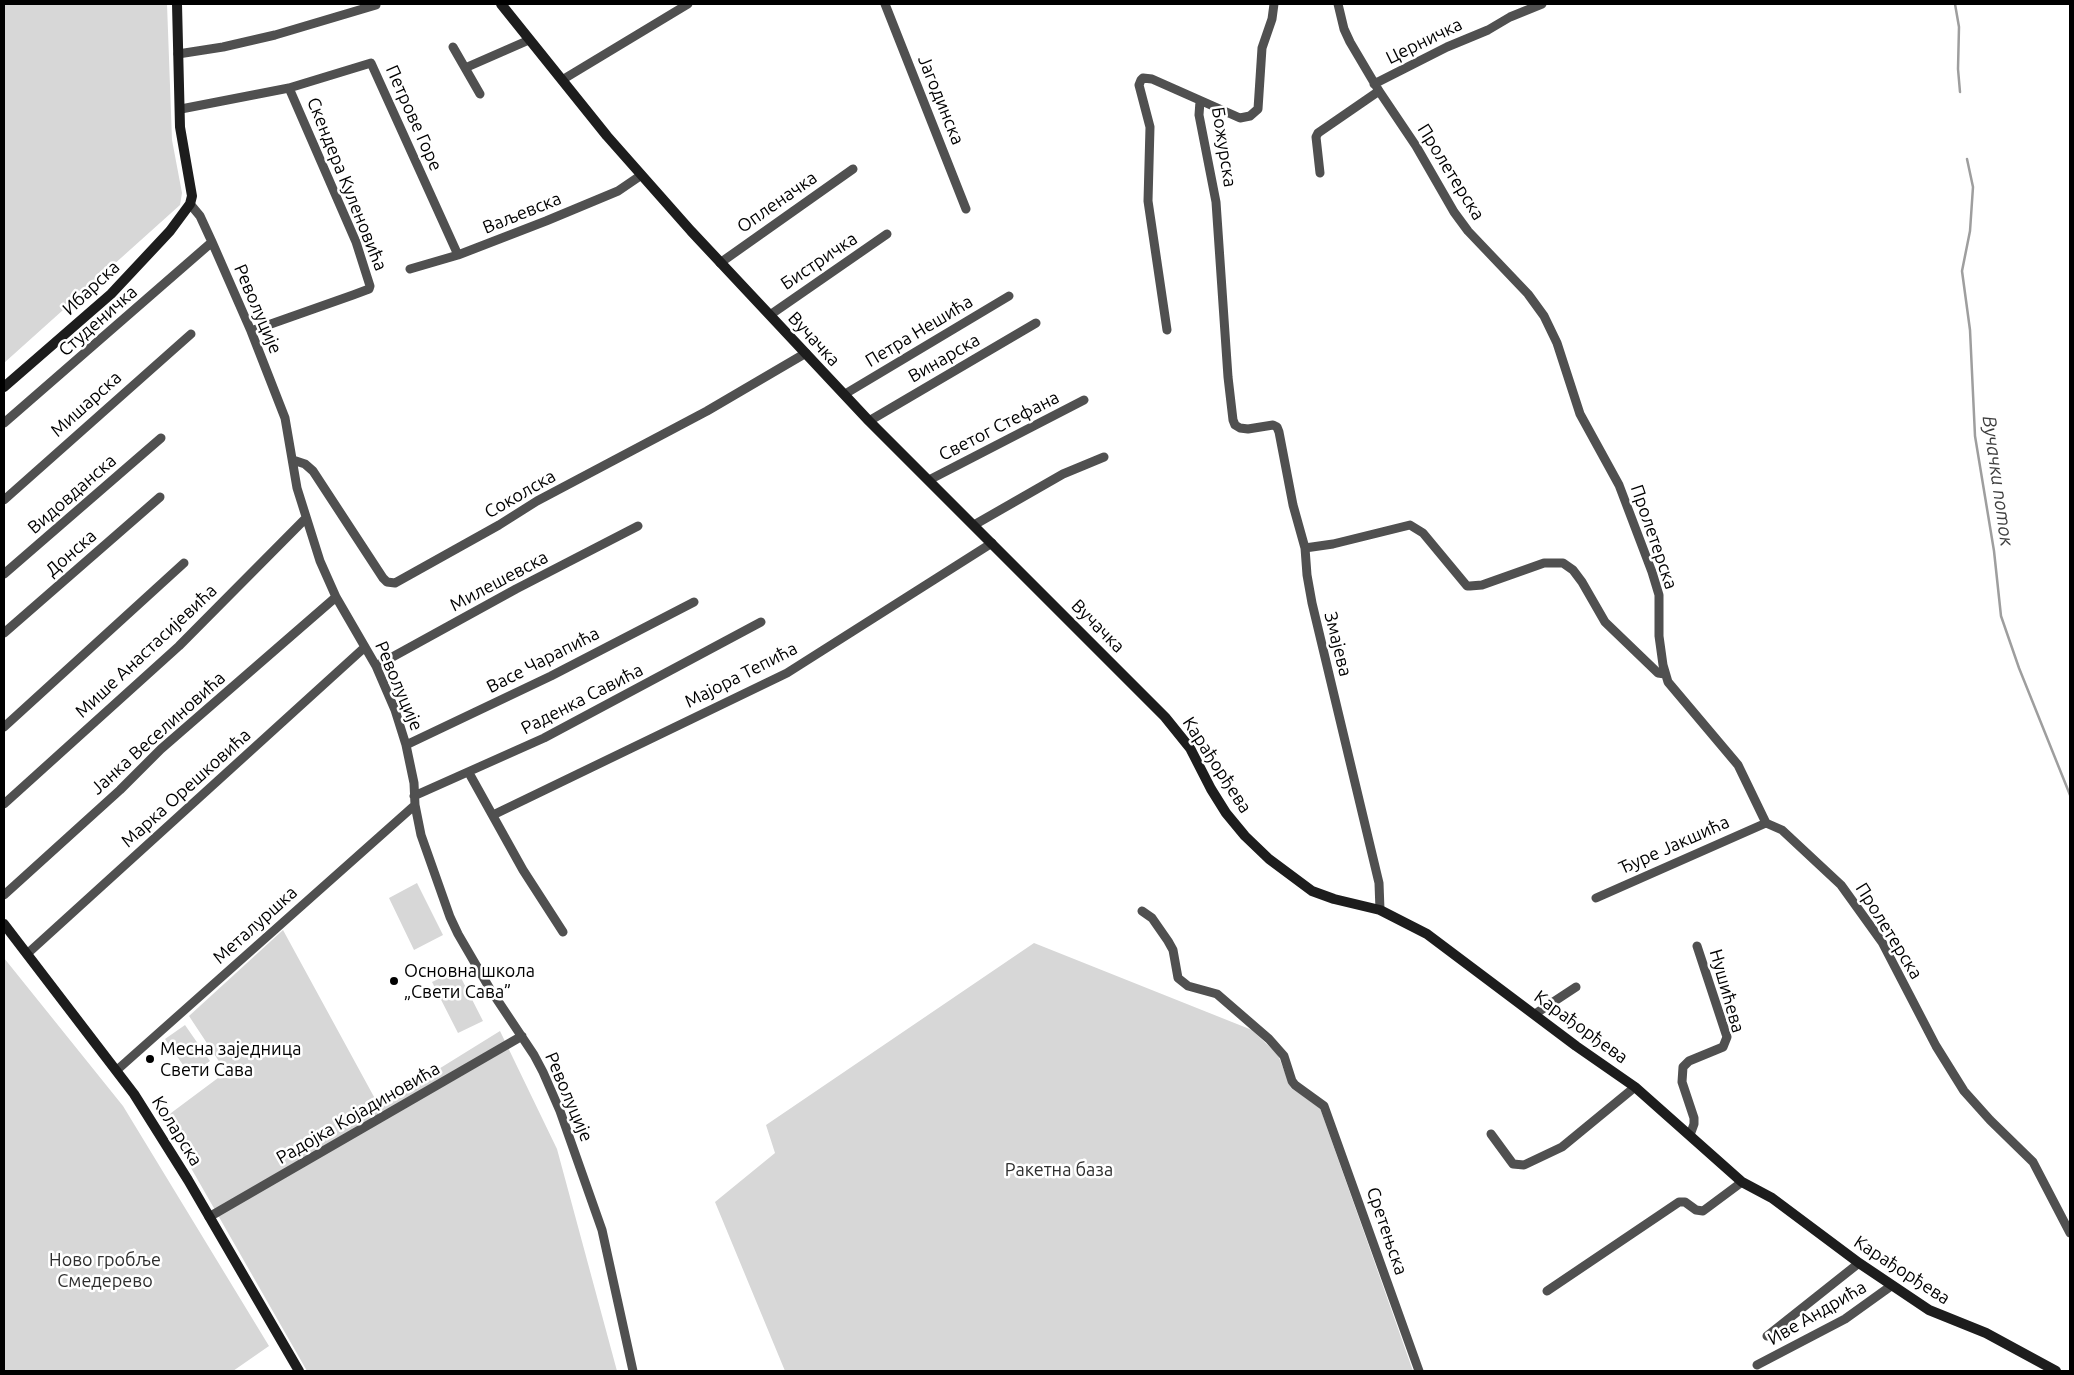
<!DOCTYPE html>
<html>
<head>
<meta charset="utf-8">
<style>
  body { margin:0 }
  #map { position:relative; width:2074px; height:1375px; overflow:hidden; background:#fff; font-family:Ubuntu,sans-serif }
  canvas { display:block }
  .frame { position:absolute; inset:0; border:5px solid #000; pointer-events:none }
</style>
</head>
<body>
<div id="map">
<canvas width="2074" height="1375"></canvas>
<div class="frame"></div>
</div>
<script>
const context = document.querySelector('canvas').getContext('2d');
context.lineJoin = 'round';
function paint(path, color) { context.fillStyle = color; context.fill(path, 'evenodd'); }
const poly = rows => new Path2D(rows.map(r => 'M' + r).join(''));
function trace(path, color, width, dash) { context.strokeStyle = color; context.lineWidth = width; context.lineCap = dash ? 'butt' : 'round'; context.setLineDash(dash || []); context.stroke(path); }
function write(font, color, halo, rows, align = 'center') {
  context.font = font + ' Ubuntu,sans-serif'; context.lineWidth = 5; context.setLineDash([]); context.textBaseline = 'middle'; context.strokeStyle = halo; context.fillStyle = color; for (const [text, x, y, turn = 0] of rows) {
    context.save(); context.translate(x, y); context.rotate((+turn || 0) * Math.PI / 180); context.textAlign = isNaN(turn) ? turn : align; if (halo) context.strokeText(text, 0, 0); context.fillText(text, 0, 0); context.restore();
  }
}
paint(poly([
  [4,4,167,4,172,140,182,193,180,205,4,363],
  [417,883,443,935,414,950,389,898],
  [283,930,379,1106,500,1031,557,1149,617,1371,307,1371,163,1119,226,1072,189,1016],
  [1034,943,1252,1030,1278,1055,1291,1088,1320,1108,1413,1371,785,1371,715,1202,775,1153,766,1125],
  [4,958,123,1106,269,1346,233,1371,4,1371],
  [457,970,483,1021,458,1033,432,982],
  [185,1025,210,1061,190,1075,165,1039]
]), '#d7d7d7');
trace(poly([
  [1955,4,1959,27,1958,69,1960,92],
  [1967,159,1973,187,1970,231,1962,271,1970,330,1975,436,1994,551,2001,616,2019,668,2070,795]
]), '#9e9e9e', 2.5);
trace(poly([
  [885,4,966,209],
  [1338,4,1344,29,1350,42,1379,91,1416,146,1454,212,1468,231,1528,294,1544,316,1557,343,1580,414,1619,485,1652,572,1659,595,1659,636,1663,665,1668,682,1738,765,1766,823,1782,830,1841,885,1882,942,1936,1046,1964,1091,1990,1120,2033,1162,2070,1233],
  [453,47,480,94],
  [178,54,223,47,275,35,376,5],
  [465,68,529,40],
  [562,80,688,4],
  [1374,84,1447,47,1488,30,1510,17,1542,4],
  [1200,101,1199,115,1216,202,1228,377,1233,420,1235,425,1240,428,1248,429,1273,425,1277,427,1279,432,1293,505,1305,548,1307,575,1312,603,1379,883,1380,910],
  [181,109,289,88,371,63,458,255],
  [1320,173,1316,137,1318,133,1379,91],
  [190,204,200,216,212,242,251,331,285,418,297,488,320,561,336,597,376,666,395,710,406,745,414,783,415,805,421,835,450,917,458,934,490,989,534,1055,543,1072,560,1111,602,1230,633,1371],
  [720,263,853,169],
  [410,269,458,255,546,221,618,191,640,176],
  [770,315,887,234],
  [1167,330,1148,201,1150,127,1139,85,1141,80,1143,78,1152,79,1240,118,1250,116,1258,109,1262,48,1272,19,1274,4],
  [251,331,353,295,369,289,370,286,356,242,289,88],
  [845,394,1009,296],
  [869,421,1036,323],
  [4,423,212,242],
  [293,460,305,464,313,471,383,578,387,582,395,583,499,525,537,501,707,411,806,353],
  [929,480,1084,400],
  [4,500,191,334],
  [974,525,1063,474,1104,457],
  [1305,548,1333,544,1410,525,1423,533,1467,586,1470,586,1482,585,1544,563,1563,563,1573,570,1582,582,1605,622,1658,673,1665,674],
  [4,574,161,438],
  [4,633,160,497],
  [376,666,516,589,638,526],
  [4,727,184,563],
  [406,745,551,676,694,602],
  [469,773,523,870,563,932],
  [414,796,544,738,761,622],
  [4,804,179,646,306,518],
  [493,815,787,673,992,543],
  [4,895,120,790,161,749,336,597],
  [1596,898,1766,823],
  [1142,911,1152,918,1168,941,1173,950,1178,978,1188,986,1217,994,1269,1039,1284,1056,1292,1081,1295,1085,1324,1106,1419,1371],
  [27,954,365,647],
  [1535,1014,1576,987],
  [117,1070,415,805],
  [1491,1134,1513,1164,1524,1165,1562,1147,1635,1087],
  [1690,1135,1694,1124,1694,1118,1682,1082,1683,1067,1689,1061,1723,1047,1727,1037,1697,946],
  [209,1217,522,1036],
  [1547,1291,1679,1202,1685,1202,1696,1210,1703,1211,1742,1182],
  [1767,1336,1859,1263],
  [1757,1365,1845,1319,1891,1286]
]), '#505050', 9);
trace(poly([
  [501,4,607,136,691,231,869,421,1165,717,1190,748,1211,789,1226,813,1245,836,1269,859,1312,891,1334,899,1380,910,1427,934,1576,1046,1635,1087,1742,1182,1772,1198,1859,1263,1929,1310,1986,1333,2056,1371],
  [4,387,111,294,170,231,190,204,192,196,180,127,177,4],
  [4,924,134,1094,188,1180,299,1371]
]), '#1d1d1d', 10);
for (const [x, y, r, color] of [
  [394,981,5,"#000"],
  [150,1059,5,"#000"]
]) { const dot = new Path2D(); dot.arc(x, y, r, 0, 2 * Math.PI); context.fillStyle = color; context.fill(dot); trace(dot, '#fff', 2); }
write('18px', '#000', '#fff', [
  ["Церничка",1424,41,-26],
  ["Јагодинска",941,100,68],
  ["Петрове Горе",414,118,66],
  ["Божурска",1224,147,81],
  ["Пролетерска",1451,172,58],
  ["Скендера Куленовића",347,184,68],
  ["Опленачка",777,202,-35],
  ["Ваљевска",522,213,-22],
  ["Бистричка",819,261,-34],
  ["Ибарска",91,288,-43],
  ["Револуције",258,309,67],
  ["Студеничка",98,321,-41],
  ["Петра Нешића",919,331,-31],
  ["Вучачка",814,339,47],
  ["Винарска",944,358,-30],
  ["Мишарска",86,404,-42],
  ["Светог Стефана",999,426,-27],
  ["Видовданска",72,494,-41],
  ["Соколска",520,494,-30],
  ["Пролетерска",1654,537,71],
  ["Донска",71,553,-41],
  ["Милешевска",499,581,-28],
  ["Вучачка",1098,626,45],
  ["Змајева",1338,644,76],
  ["Мише Анастасијевића",146,651,-43],
  ["Васе Чарапића",543,660,-27],
  ["Мајора Тепића",741,675,-27],
  ["Револуције",399,686,67],
  ["Раденка Савића",582,699,-27],
  ["Јанка Веселиновића",158,733,-42],
  ["Карађорђева",1217,765,57],
  ["Марка Орешковића",186,788,-42],
  ["Ђуре Јакшића",1674,845,-24],
  ["Металуршка",255,925,-42],
  ["Пролетерска",1889,931,58],
  ["Нушићева",1727,991,74],
  ["Карађорђева",1581,1027,36],
  ["Револуције",569,1097,67],
  ["Радојка Којадиновића",358,1113,-30],
  ["Коларска",177,1131,58],
  ["Сретењска",1387,1231,71],
  ["Карађорђева",1902,1270,33],
  ["Иве Андрића",1817,1313,-30]
]);
write('18px', '#000', '#fff', [
  ["Основна школа",404,971],
  ["„Свети Сава”",404,992],
  ["Месна заједница",160,1049],
  ["Свети Сава",160,1070]
], 'left');
write('18px', '#2e2e2e', '#fff', [
  ["Ракетна база",1059,1170],
  ["Ново гробље",105,1260],
  ["Смедерево",105,1281]
]);
write('italic 19px', '#3f3f3f', '#fff', [
  ["Вучачки поток",1998,481,82]
]);
</script>
</body>
</html>
